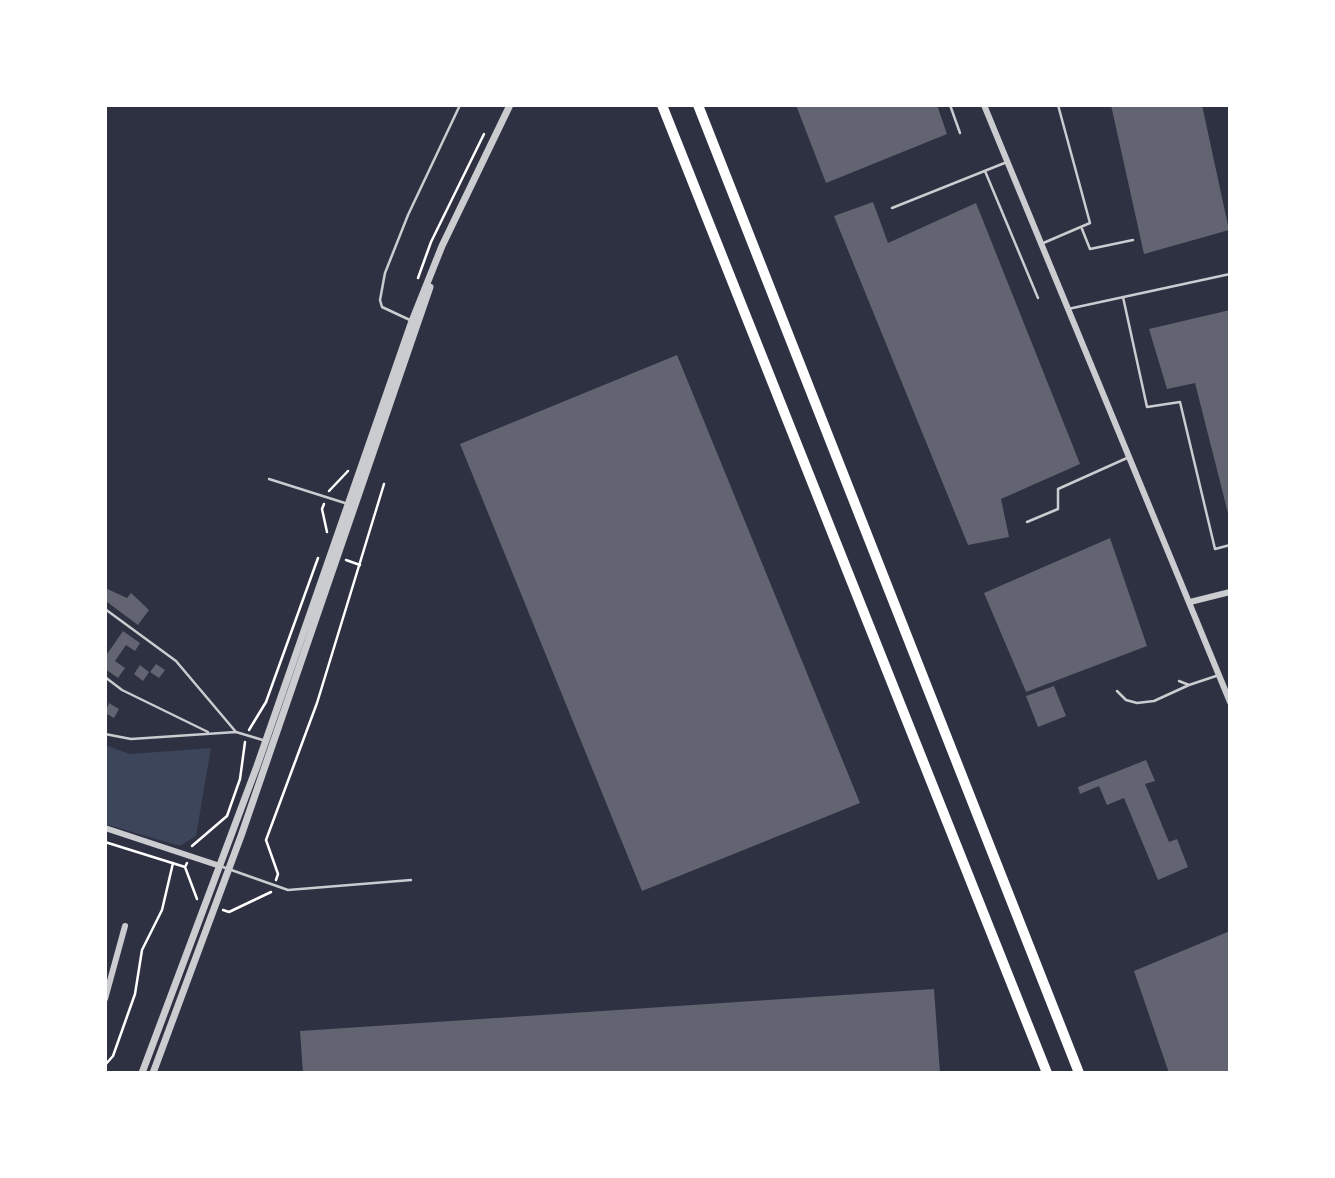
<!DOCTYPE html>
<html>
<head>
<meta charset="utf-8">
<style>
  body { margin:0 }
  #map { position:relative; width:1335px; height:1178px; overflow:hidden; background:#2d3142; font-family:"IBM Plex Sans",sans-serif }
  canvas { display:block }
  .frame { position:absolute; inset:0; border:107px solid #fff; pointer-events:none }
</style>
</head>
<body>
<div id="map">
<canvas width="1335" height="1178"></canvas>
<div class="frame"></div>
</div>
<script>
const context = document.querySelector('canvas').getContext('2d');
context.lineJoin = 'round';
function paint(path, color) { context.fillStyle = color; context.fill(path, 'evenodd'); }
const poly = rows => new Path2D(rows.map(r => 'M' + r).join(''));
function trace(path, color, width, dash) { context.strokeStyle = color; context.lineWidth = width; context.lineCap = dash ? 'butt' : 'round'; context.setLineDash(dash || []); context.stroke(path); }
paint(poly([
  [105,745,130,754,211,748,196,836,180,846,105,824]
]), '#3c4559');
paint(poly([
  [796,105,937,105,947,134,826,183],
  [1111,105,1202,105,1229,230,1144,254],
  [873,202,888,243,976,203,1080,464,1001,499,1009,537,968,545,834,216],
  [1230,310,1230,517,1229,517,1195,383,1167,389,1149,329],
  [677,355,860,803,642,891,460,444],
  [1110,538,1147,646,1026,692,984,593],
  [105,588,127,598,131,593,149,610,138,625,107,602,105,605],
  [123,631,140,643,135,651,126,645,115,661,125,668,118,678,105,669,105,657],
  [156,664,165,670,159,678,150,672],
  [140,665,149,672,143,681,134,674],
  [1054,686,1066,716,1038,727,1026,696],
  [109,703,119,709,114,718,105,713],
  [1146,760,1155,781,1145,784,1169,842,1177,839,1188,867,1158,880,1124,798,1107,805,1099,786,1080,794,1078,787],
  [1230,931,1230,1073,1169,1073,1134,971],
  [934,989,940,1073,303,1073,300,1031]
]), '#626471');
trace(poly([
  [418,278,431,242,484,134],
  [329,491,348,471],
  [324,504,322,509,327,532],
  [346,560,360,565],
  [249,730,266,702,318,558],
  [105,842,185,867],
  [192,846,227,816,240,779,245,742],
  [187,863,185,867,197,899],
  [276,880,278,874,266,840,317,703,384,484],
  [223,910,229,912,271,892],
  [105,1065,113,1056,135,994,142,950,162,910,173,863]
]), '#fff', 2.5);
trace(poly([
  [950,105,960,133],
  [985,171,1038,298],
  [892,208,1007,162],
  [1082,229,1090,249,1133,240],
  [1041,244,1090,223,1058,105],
  [1123,297,1147,407,1180,402,1215,549,1230,545],
  [1068,309,1230,274],
  [412,321,382,307,380,300,385,273,408,215,460,105],
  [269,479,348,504],
  [1027,522,1058,509,1058,489,1127,458],
  [105,609,176,661,236,732],
  [105,677,122,690,208,732],
  [1179,681,1189,685,1219,675],
  [1117,691,1126,700,1137,703,1154,701,1189,685],
  [105,734,131,739,236,732,266,741],
  [220,866,288,890,411,880]
]), '#caccd0', 2.5);
trace(poly([
  [984,105,1230,702],
  [1190,602,1230,592],
  [105,828,220,866],
  [105,999,125,926]
]), '#caccd0', 6);
trace(poly([
  [142,1073,257,766,412,321,442,246,510,105],
  [153,1073,241,836,430,287]
]), '#caccd0', 7);
trace(poly([
  [662,105,1047,1073],
  [698,105,1079,1073]
]), '#fff', 10);
</script>
</body>
</html>
